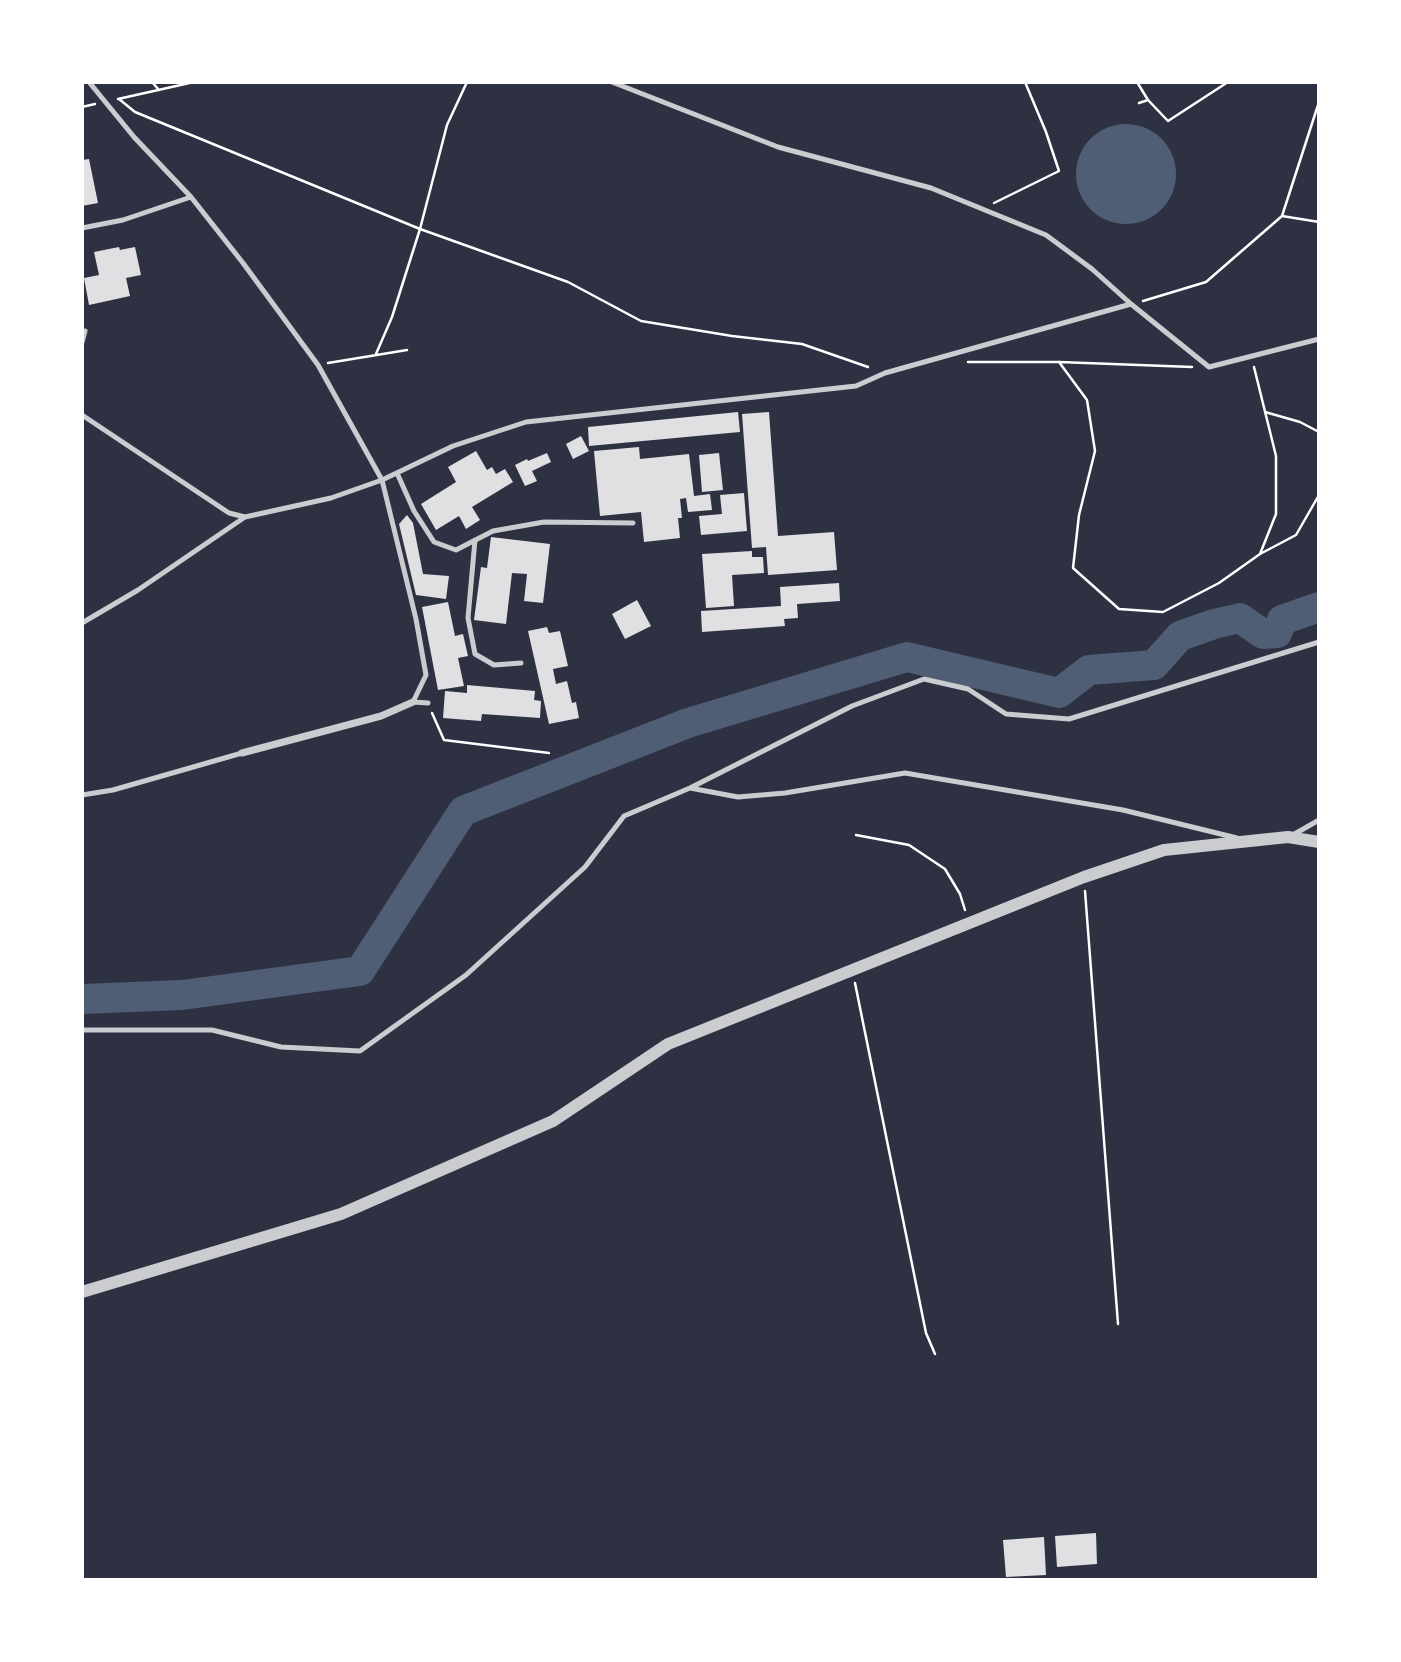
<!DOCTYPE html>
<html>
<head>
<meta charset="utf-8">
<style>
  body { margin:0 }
  #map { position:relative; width:1401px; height:1662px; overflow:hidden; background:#2d3142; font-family:"PT Sans Narrow",sans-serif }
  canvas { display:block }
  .frame { position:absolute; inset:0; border:84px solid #fff; pointer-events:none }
</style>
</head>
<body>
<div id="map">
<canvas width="1401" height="1662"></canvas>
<div class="frame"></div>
</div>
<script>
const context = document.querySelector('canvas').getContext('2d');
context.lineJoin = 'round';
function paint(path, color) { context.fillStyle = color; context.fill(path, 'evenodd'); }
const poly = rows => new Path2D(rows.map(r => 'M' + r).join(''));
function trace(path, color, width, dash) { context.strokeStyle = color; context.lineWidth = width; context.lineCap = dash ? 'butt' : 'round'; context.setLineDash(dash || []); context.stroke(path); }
paint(poly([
  '1076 174a50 50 0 1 1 100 0a50 50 0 1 1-100 0Z'
]), '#4f5d75');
trace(poly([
  [82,999,182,995,360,971,463,811,688,723,907,657,1059,693,1089,670,1154,665,1180,636,1214,624,1240,618,1263,634,1277,633,1282,620,1319,607]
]), '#4f5d75', 30);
paint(poly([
  [89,159,98,203,82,206,82,160],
  [119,247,120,250,135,247,141,275,126,278,130,296,89,305,84,278,99,275,94,252],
  [738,412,740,432,589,446,588,427],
  [769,412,778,536,834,532,837,570,768,575,766,547,752,548,742,414],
  [581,436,589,451,573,459,566,444],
  [639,447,640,459,689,454,694,496,710,494,712,510,688,512,686,498,680,499,682,518,678,518,680,538,644,542,641,512,600,516,594,451],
  [476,451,487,470,492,467,496,474,505,469,513,482,472,507,480,520,466,529,459,516,436,530,421,504,456,482,448,467],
  [547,453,551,462,532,471,537,481,525,486,515,465,527,459,528,461],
  [719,453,723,490,702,492,699,455],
  [744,493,747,531,701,535,699,516,722,514,720,495],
  [407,515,413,523,423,574,449,576,446,599,416,595,399,524],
  [491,537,550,544,543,603,524,601,527,574,512,573,506,624,474,620,481,567,487,568],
  [752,551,752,557,763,557,764,573,732,575,734,606,706,608,702,554],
  [839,583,840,601,797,604,798,618,784,619,785,626,702,632,701,611,781,606,780,587],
  [637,600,651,626,625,639,612,614],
  [448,602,455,636,463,634,468,656,458,658,464,686,438,690,422,607],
  [547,627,549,633,560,631,568,666,553,669,556,684,567,681,572,703,576,702,579,718,549,724,528,631],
  [467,685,535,691,534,700,541,701,540,718,482,714,481,721,443,718,445,691,467,693],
  [1096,1533,1097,1564,1057,1567,1055,1536],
  [1044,1537,1046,1575,1006,1577,1003,1540]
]), '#e0e0e3');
trace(poly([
  [152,82,159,90],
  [1137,82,1148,100],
  [118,99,194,82],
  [119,99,135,112,420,229,568,282,641,321,732,336,802,344,868,367],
  [1139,103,1148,100,1168,121,1228,82],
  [82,107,95,104],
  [994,203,1059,171,1046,132,1025,82],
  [1282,216,1319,102],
  [1143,301,1206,282,1282,216,1319,222],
  [376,354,392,317,420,229,447,125,467,82],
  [968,362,1059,362,1192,367],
  [1059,362,1087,400,1095,451,1079,515,1073,568,1119,609,1163,612,1219,583,1260,554,1276,514,1276,456,1254,367],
  [328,363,407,350],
  [1265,412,1300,422,1319,432],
  [1260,554,1296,535,1319,495],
  [432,713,444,740,549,753],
  [856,835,909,845,945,869,960,894,965,910],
  [1085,891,1118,1324],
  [855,983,926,1333,935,1354]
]), '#fff', 2.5);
trace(poly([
  [89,82,134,137,191,197,243,263,318,365,382,480,416,619,426,675,413,702,428,703],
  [612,82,778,147,931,188,1046,235,1092,269,1131,304,1209,367,1319,339],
  [82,228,123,220,191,197],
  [82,342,85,331],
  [82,415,229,513,245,517],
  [397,473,414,511,434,542,456,550,493,531,544,522,633,523],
  [475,540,468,618,475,654,494,665,521,663],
  [82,623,138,590,245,517,331,498,382,480,453,446,526,422,856,386,885,373,1131,304],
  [690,788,738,797,785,793,905,773,1123,810,1237,838],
  [82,795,113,790,242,753],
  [1291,836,1319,820],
  [82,1030,212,1030,281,1047,360,1051,466,975,585,867,624,816,690,788,852,706,924,679,968,689,1006,714,1069,719,1319,642]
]), '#caccd0', 5);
trace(poly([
  [242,753,381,716,413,702]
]), '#caccd0', 7);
trace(poly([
  [82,1292,341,1214,553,1121,668,1044,1084,877,1164,850,1288,837,1319,842]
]), '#caccd0', 12);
</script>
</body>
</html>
